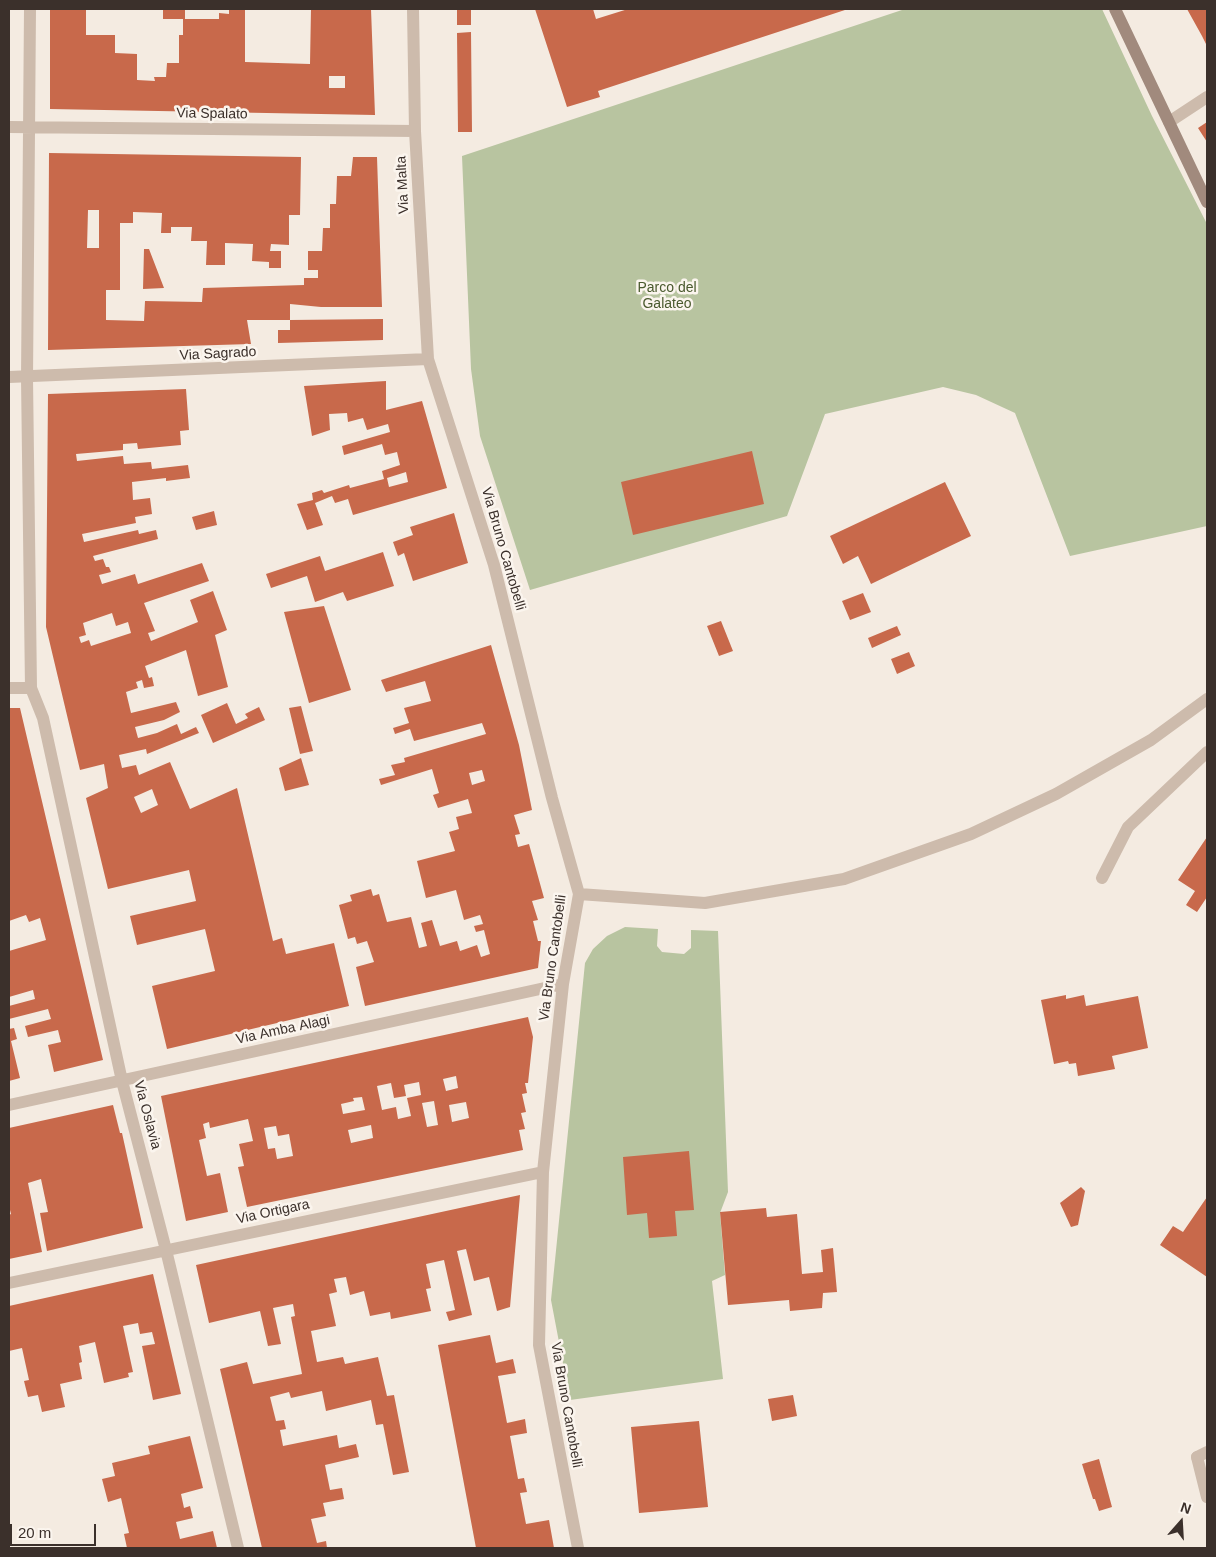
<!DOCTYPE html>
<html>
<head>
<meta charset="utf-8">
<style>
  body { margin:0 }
  #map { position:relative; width:1216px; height:1557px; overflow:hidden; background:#f4ebe1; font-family:Helvetica,sans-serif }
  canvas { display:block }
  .frame { position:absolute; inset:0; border:10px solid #3b302b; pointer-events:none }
  .north { position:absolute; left:1156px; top:1497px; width:50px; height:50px; -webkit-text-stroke:4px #fbf5ee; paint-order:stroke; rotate:19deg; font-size:14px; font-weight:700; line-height:20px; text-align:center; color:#3b302b }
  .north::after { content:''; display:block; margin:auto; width:18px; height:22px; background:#3b302b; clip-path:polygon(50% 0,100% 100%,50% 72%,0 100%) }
  .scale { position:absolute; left:10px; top:1524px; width:86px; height:22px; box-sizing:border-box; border:2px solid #3b302b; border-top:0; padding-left:6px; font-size:15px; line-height:18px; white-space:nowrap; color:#3b302b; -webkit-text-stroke:4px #fbf5ee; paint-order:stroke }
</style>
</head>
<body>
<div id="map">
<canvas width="1216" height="1557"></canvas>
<div class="frame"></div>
<div class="north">N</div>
<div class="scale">20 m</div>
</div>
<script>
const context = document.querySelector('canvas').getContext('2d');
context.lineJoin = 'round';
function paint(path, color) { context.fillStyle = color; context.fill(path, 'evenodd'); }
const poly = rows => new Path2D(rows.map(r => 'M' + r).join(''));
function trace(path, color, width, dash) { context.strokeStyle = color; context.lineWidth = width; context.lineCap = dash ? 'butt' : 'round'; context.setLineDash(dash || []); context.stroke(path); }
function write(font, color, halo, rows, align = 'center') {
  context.font = font + ' Helvetica,sans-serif'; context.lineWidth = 5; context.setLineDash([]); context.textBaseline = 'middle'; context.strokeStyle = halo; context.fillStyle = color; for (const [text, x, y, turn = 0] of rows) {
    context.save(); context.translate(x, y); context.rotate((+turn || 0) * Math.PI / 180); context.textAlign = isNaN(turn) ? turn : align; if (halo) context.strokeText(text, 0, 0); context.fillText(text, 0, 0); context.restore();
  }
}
paint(poly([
  [905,9,1102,9,1152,116,1207,224,1207,526,1070,556,1015,413,976,395,943,387,825,414,787,516,530,590,480,436,471,369,462,156],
  [625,927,658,929,657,946,662,952,684,954,691,948,691,930,718,931,728,1192,720,1213,725,1275,712,1281,723,1379,570,1400,551,1300,585,963,593,949,607,936]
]), '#b8c4a0');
paint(poly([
  [50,9,86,9,86,35,115,35,115,53,137,54,137,80,155,81,154,77,166,77,167,63,179,63,179,35,183,35,183,19,219,19,219,13,229,14,229,9,245,9,245,62,310,64,311,9,371,9,375,115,50,109],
  [329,76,345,76,345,88,329,88],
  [163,9,185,9,185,19,163,19],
  [457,9,471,9,471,25,457,25],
  [535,9,593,9,596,19,628,9,848,9,598,91,600,97,567,107],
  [1187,9,1207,9,1207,46,1202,36],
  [471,32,472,132,458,132,457,33],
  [1207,122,1207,142,1198,128],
  [49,153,301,157,300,215,289,215,289,245,271,244,270,251,281,251,281,268,269,268,269,262,252,261,253,244,225,243,225,265,206,265,207,241,191,241,192,227,171,227,171,233,161,233,162,213,133,212,133,223,120,223,120,290,106,290,106,320,144,321,145,301,202,302,203,288,304,285,304,278,318,278,318,270,308,270,308,251,322,251,323,228,330,228,330,204,336,204,337,176,351,176,353,157,377,157,382,307,321,307,290,304,290,320,383,319,383,340,278,343,278,330,290,330,290,320,247,320,251,344,48,350],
  [88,210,99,210,99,248,87,248],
  [144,249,149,249,164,288,143,289],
  [386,381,386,410,422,401,447,488,353,515,348,499,335,503,332,496,315,503,323,525,307,530,297,504,313,500,312,493,322,490,324,493,349,485,350,488,384,479,382,471,400,465,397,452,385,455,382,444,344,455,342,446,390,432,388,424,367,430,363,418,348,422,347,413,329,414,330,430,312,436,304,386],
  [406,472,408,482,389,487,387,478],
  [186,389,189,430,180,431,181,445,138,449,137,443,123,444,123,450,76,454,77,461,123,456,124,464,151,462,152,469,188,465,190,478,166,481,166,478,132,482,133,500,150,498,152,514,135,517,136,523,82,534,84,542,138,530,139,534,156,530,158,539,93,556,95,561,103,559,106,567,109,567,111,572,99,575,102,584,135,574,138,584,202,563,209,581,144,603,155,631,148,633,151,641,198,622,190,600,213,591,227,630,215,635,228,687,198,696,186,650,145,666,149,678,152,677,154,686,144,688,142,680,136,682,138,688,126,692,131,713,176,702,180,712,164,720,135,727,138,738,157,733,177,724,181,734,196,727,199,733,147,754,146,749,119,755,122,768,136,765,139,775,170,762,190,809,237,788,273,941,282,938,286,954,334,943,349,1006,167,1049,152,986,215,971,205,929,137,945,130,916,196,901,189,870,108,889,86,798,108,788,104,764,80,770,46,627,48,394],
  [112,613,116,626,128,622,131,633,91,646,89,640,81,643,79,637,86,635,83,623],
  [152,789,158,805,141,813,134,797],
  [752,451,764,504,633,535,621,482],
  [945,482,971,536,871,584,858,556,843,564,830,536],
  [214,511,217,525,196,530,192,517],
  [454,513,468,563,413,581,404,553,398,556,393,542,413,535,410,527],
  [383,552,394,586,347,601,343,592,315,602,307,576,271,588,266,574,320,556,325,571],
  [863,593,871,612,850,620,842,601],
  [324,606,351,690,309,703,284,612],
  [721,621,733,651,719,656,707,626],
  [897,626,901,635,872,648,868,638],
  [491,645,519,745,532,810,514,815,520,834,515,835,518,847,529,844,544,898,532,901,538,920,533,921,538,941,541,941,538,968,365,1006,356,967,374,962,367,941,357,944,355,937,348,939,339,905,352,901,350,895,371,889,373,896,379,894,387,922,411,917,419,948,427,946,421,923,432,920,440,946,457,941,460,951,477,945,481,957,490,954,484,930,476,932,474,926,483,924,480,915,464,920,456,890,426,898,417,861,455,851,449,832,459,829,456,817,472,813,468,799,438,808,433,795,439,793,432,769,381,785,379,779,395,775,391,765,405,762,404,758,486,734,482,723,414,741,410,729,395,734,393,728,409,723,404,708,431,701,425,681,386,692,381,680],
  [482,770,485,781,472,785,469,773],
  [909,652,915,666,897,674,891,659],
  [227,703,236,724,248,718,245,714,259,707,265,720,213,743,201,715],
  [301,706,313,751,300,754,289,708],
  [9,708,20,708,103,1060,54,1072,48,1045,61,1042,58,1030,28,1037,25,1026,51,1019,48,1009,9,1019,9,1006,35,999,33,990,9,997,9,951,46,940,40,918,29,922,26,915,9,921],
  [301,758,309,785,285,791,279,768],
  [1207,837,1207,897,1197,912,1186,905,1195,891,1178,880],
  [1066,995,1066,999,1084,995,1086,1006,1138,996,1148,1048,1112,1056,1115,1069,1078,1076,1076,1063,1069,1064,1068,1061,1054,1064,1041,1000],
  [528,1017,533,1037,528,1083,525,1083,527,1093,522,1094,526,1112,521,1113,525,1129,519,1130,523,1150,247,1207,238,1167,244,1166,239,1144,253,1141,248,1119,210,1128,209,1122,203,1124,206,1138,199,1140,207,1176,220,1173,228,1212,186,1221,161,1096],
  [456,1076,458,1088,446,1091,443,1079],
  [419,1082,421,1095,407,1098,411,1116,398,1119,396,1107,382,1110,377,1086,391,1083,394,1098,406,1096,404,1085],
  [362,1097,365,1110,343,1114,341,1104,354,1101,353,1098],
  [434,1101,438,1125,427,1127,422,1103],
  [466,1102,469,1118,452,1122,449,1105],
  [371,1125,373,1138,351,1143,348,1130],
  [276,1126,278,1136,289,1134,293,1156,277,1159,275,1148,268,1149,264,1128],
  [14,1028,17,1039,11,1041,20,1078,9,1081,9,1029],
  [113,1105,120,1133,122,1133,143,1228,47,1251,40,1213,48,1212,41,1179,28,1183,42,1252,9,1259,9,1215,11,1214,9,1206,9,1128],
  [689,1151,694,1210,675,1211,677,1236,649,1238,647,1213,627,1215,623,1157],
  [1081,1187,1085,1191,1078,1225,1071,1227,1060,1203],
  [520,1195,510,1307,497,1311,489,1277,474,1281,466,1249,457,1251,472,1315,449,1321,446,1312,455,1310,444,1260,426,1264,431,1288,426,1289,431,1311,391,1319,390,1312,370,1316,364,1291,350,1295,346,1277,334,1279,337,1292,329,1294,336,1326,311,1331,317,1362,343,1357,345,1364,378,1357,387,1396,394,1395,409,1472,393,1475,383,1424,376,1425,371,1400,326,1411,322,1391,291,1398,289,1392,270,1397,276,1421,284,1420,286,1429,280,1430,283,1446,337,1435,339,1448,356,1444,359,1457,325,1465,330,1490,342,1488,344,1499,323,1503,326,1516,311,1519,317,1543,326,1541,327,1548,262,1548,220,1369,247,1362,253,1384,302,1374,291,1317,295,1316,293,1304,273,1308,281,1344,268,1346,260,1311,209,1323,196,1265],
  [1207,1197,1207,1277,1160,1245,1173,1226,1183,1232],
  [766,1208,767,1217,797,1214,802,1274,823,1272,821,1250,833,1248,837,1292,823,1293,822,1308,790,1311,789,1300,728,1305,720,1212],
  [153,1274,181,1394,153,1400,142,1346,155,1344,152,1332,140,1334,138,1323,123,1326,133,1372,128,1373,129,1377,104,1383,95,1342,79,1346,82,1362,79,1363,82,1379,60,1384,65,1407,42,1412,38,1395,28,1397,24,1381,29,1380,22,1348,9,1351,9,1306],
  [490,1335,496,1363,513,1359,516,1373,498,1376,507,1423,525,1419,527,1433,510,1436,518,1479,524,1478,527,1492,520,1493,526,1524,549,1520,554,1548,476,1548,438,1345],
  [793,1395,797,1416,772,1421,768,1399],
  [699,1421,708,1507,639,1513,631,1427],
  [190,1436,203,1488,181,1494,184,1508,190,1506,193,1518,176,1522,180,1539,213,1531,217,1548,127,1548,124,1534,129,1533,121,1498,108,1502,102,1479,115,1476,112,1463,150,1454,148,1446],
  [1099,1459,1112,1507,1099,1511,1095,1499,1093,1499,1082,1464]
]), '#c8694b');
trace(poly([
  [1169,122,1207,97],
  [1102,878,1128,827,1207,752],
  [1197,1457,1207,1497]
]), '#cdbbac', 12);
trace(poly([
  [30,9,27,378,31,688,43,718,122,1081,166,1250,238,1548],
  [413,9,415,131,428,359,494,565,552,798,579,894,563,984,543,1172,539,1345,578,1548],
  [9,127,415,131],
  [9,377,428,359],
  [9,688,31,688],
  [579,894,705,903,844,879,971,834,1056,794,1151,740,1207,699],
  [9,1105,563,984],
  [9,1283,543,1172],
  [1197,1457,1207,1452]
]), '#cdbbac', 12);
trace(poly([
  [1115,9,1207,202]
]), '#a18a7d', 12);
write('14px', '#3b302b', '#fbf5ee', [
  ["Via Spalato",212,114,1],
  ["Via Malta",403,185,-93],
  ["Via Sagrado",218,354,-3],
  ["Via Bruno Cantobelli",503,549,74],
  ["Via Bruno Cantobelli",553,958,-82],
  ["Via Amba Alagi",283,1030,-12],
  ["Via Oslavia",147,1115,75],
  ["Via Ortigara",273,1212,-12],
  ["Via Bruno Cantobelli",566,1405,80]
]);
write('14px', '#4a5a2e', '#fbf5ee', [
  ["Parco del",667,288],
  ["Galateo",667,304]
]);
</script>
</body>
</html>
